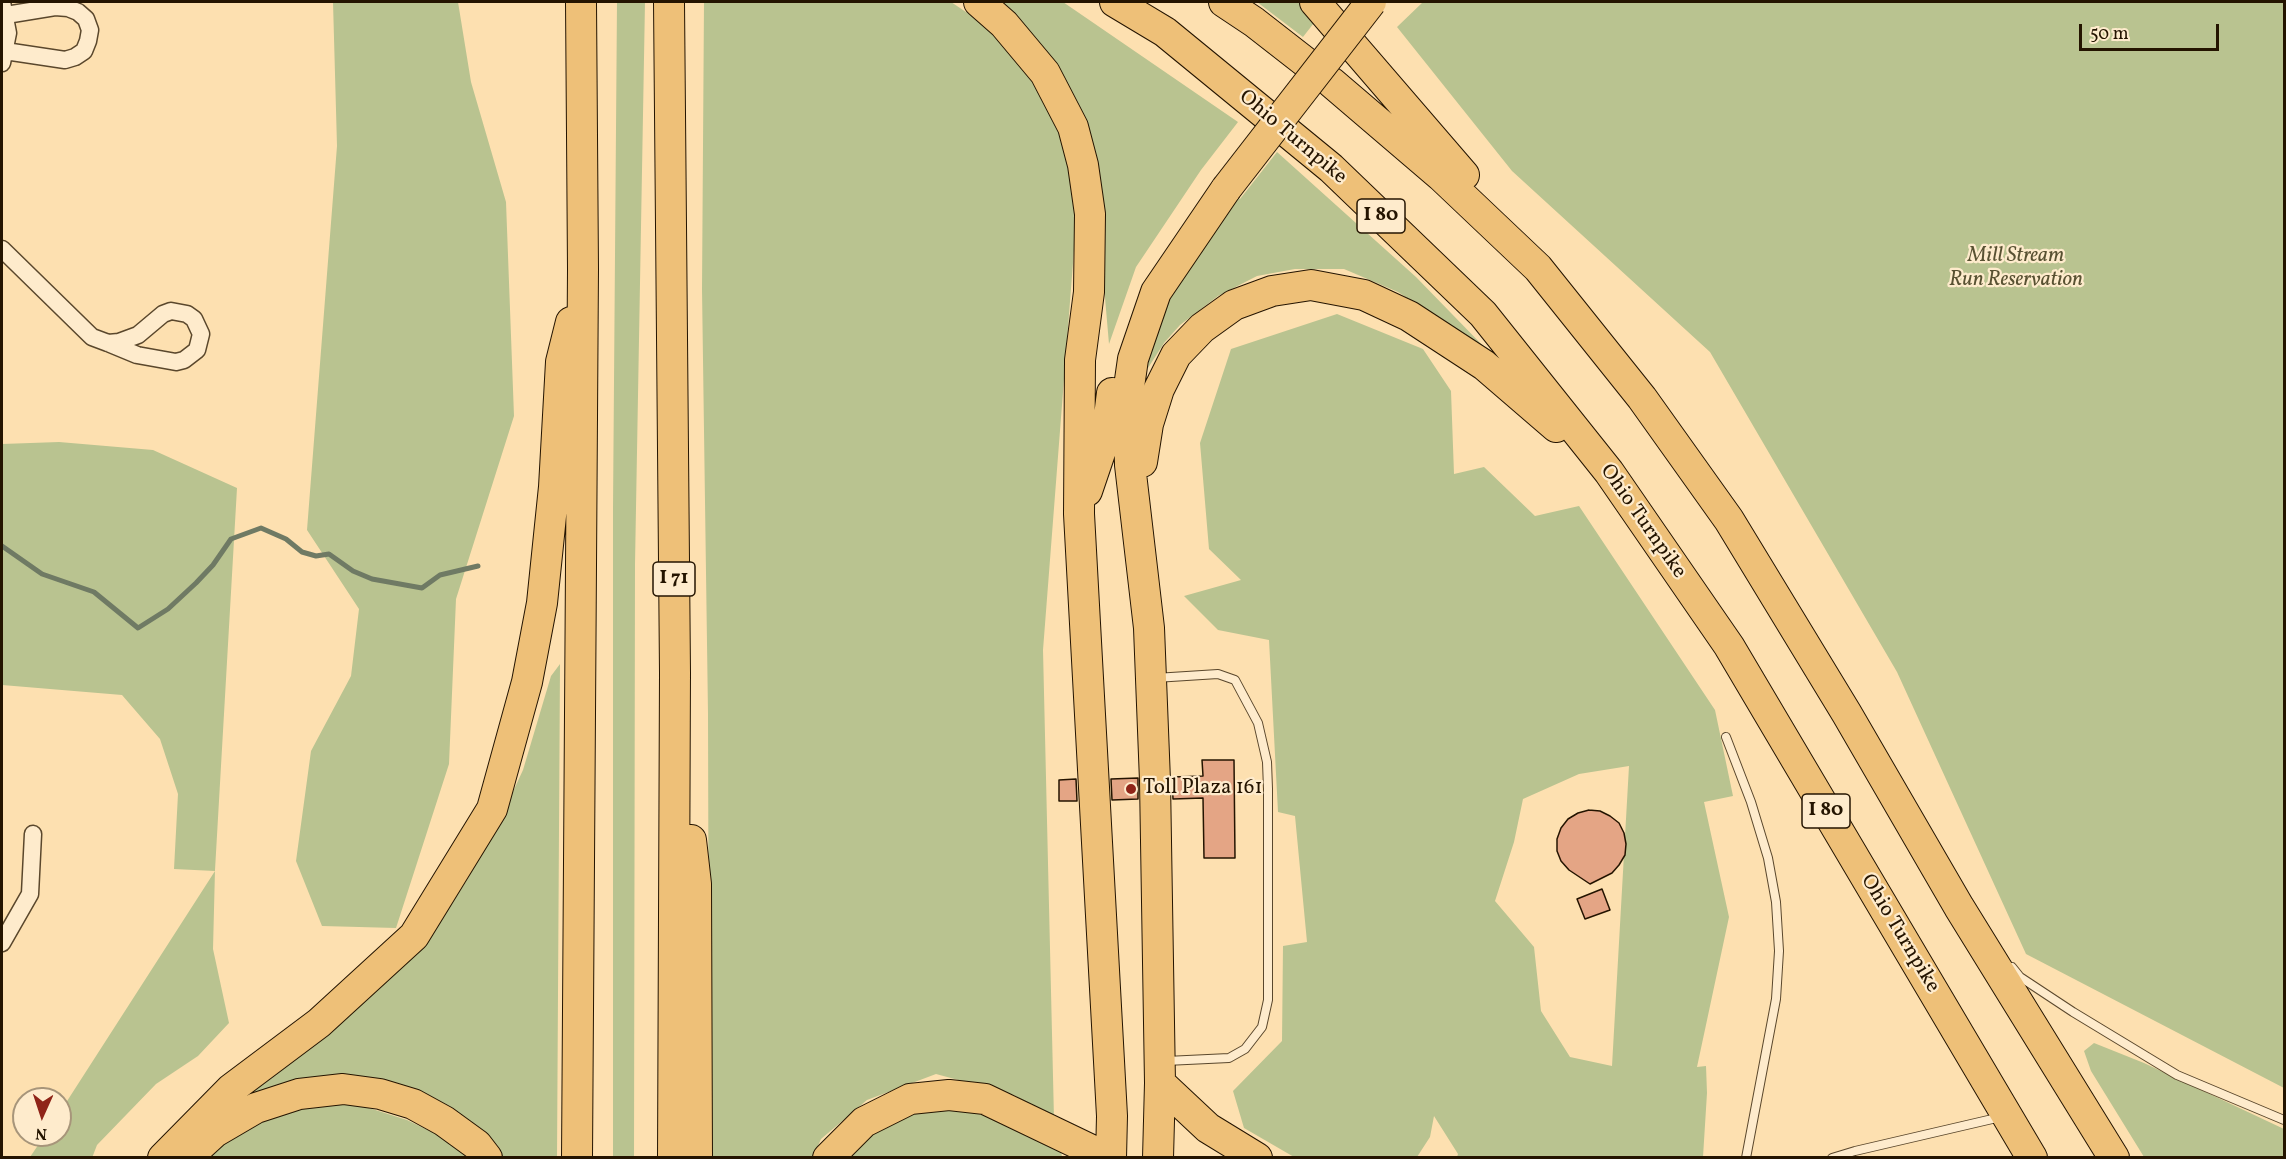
<!DOCTYPE html>
<html>
<head>
<meta charset="utf-8">
<style>
  body { margin:0 }
  #map { position:relative; width:2286px; height:1159px; overflow:hidden; background:#fde0b0; font-family:Vollkorn,serif }
  canvas { display:block }
  .frame { position:absolute; inset:0; border:3px solid #241400; pointer-events:none }
  .north { position:absolute; left:12px; top:1087px; width:60px; height:60px; box-sizing:border-box; background:#feebcc; border:2px solid #a7957a; border-radius:50%; rotate:183deg; font-size:16px; font-weight:700; line-height:24px; text-align:center; color:#241400 }
  .north::after { content:''; display:block; margin:auto; width:21px; height:27px; background:#8f2418; clip-path:polygon(50% 0,100% 100%,50% 72%,0 100%) }
  .scale { position:absolute; left:2079px; top:24px; width:140px; height:27px; box-sizing:border-box; border:3px solid #241400; border-top:0; padding-left:8px; font-size:18px; line-height:21px; white-space:nowrap; color:#241400; -webkit-text-stroke:4px #feebcc; paint-order:stroke }
</style>
</head>
<body>
<div id="map">
<canvas width="2286" height="1159"></canvas>
<div class="frame"></div>
<div class="north">N</div>
<div class="scale">50 m</div>
</div>
<script>
const context = document.querySelector('canvas').getContext('2d');
context.lineJoin = 'round';
function paint(path, color) { context.fillStyle = color; context.fill(path, 'evenodd'); }
const poly = rows => new Path2D(rows.map(r => 'M' + r).join(''));
function trace(path, color, width, dash) { context.strokeStyle = color; context.lineWidth = width; context.lineCap = dash ? 'butt' : 'round'; context.setLineDash(dash || []); context.stroke(path); }
function write(font, color, halo, rows, align = 'center') {
  context.font = font + ' Vollkorn,serif'; context.lineWidth = 4.5; context.setLineDash([]); context.textBaseline = 'middle'; context.strokeStyle = halo; context.fillStyle = color; for (const [text, x, y, turn = 0] of rows) {
    context.save(); context.translate(x, y); context.rotate((+turn || 0) * Math.PI / 180); context.textAlign = isNaN(turn) ? turn : align; if (halo) context.strokeText(text, 0, 0); context.fillText(text, 0, 0); context.restore();
  }
}
paint(poly([
  [333,2,458,2,471,82,506,202,514,416,456,599,449,764,396,928,322,926,296,861,311,751,351,676,359,609,307,530,337,146],
  [617,2,645,2,635,564,634,1158,613,1157,613,508],
  [704,2,951,2,978,20,1012,54,1063,125,1076,195,1074,250,1043,650,1054,1119,1014,1095,936,1074,867,1100,821,1139,813,1157,712,1157,709,1103,708,714,702,289],
  [993,2,1063,2,1238,122,1201,170,1136,267,1109,344,1098,217,1097,157,1055,69],
  [1257,2,1301,2,1317,19,1303,37],
  [1423,2,2284,2,2284,1088,2026,954,1897,672,1710,352,1512,171,1397,27],
  [1277,152,1416,277,1486,349,1398,292,1344,269,1295,269,1257,276,1218,296,1180,325,1164,343,1148,368,1149,348,1179,274,1234,195,1240,199],
  [1337,314,1423,349,1451,391,1454,474,1484,467,1535,516,1579,506,1715,710,1733,796,1704,802,1729,917,1697,1067,1706,1066,1707,1093,1703,1157,1457,1157,1458,1154,1434,1116,1430,1137,1417,1157,1294,1157,1244,1128,1233,1091,1282,1041,1283,946,1307,942,1295,816,1278,812,1269,640,1218,630,1184,596,1241,580,1209,549,1200,443,1231,349],
  [1629,766,1612,1066,1570,1057,1541,1011,1534,947,1495,901,1514,842,1523,799,1579,774],
  [59,442,153,450,237,488,215,870,213,949,229,1023,198,1056,156,1084,97,1145,92,1158,30,1157,45,1135,60,1135,60,1112,215,871,174,869,178,794,160,739,122,695,2,685,2,444],
  [560,664,557,1157,501,1157,391,1087,227,1104,431,935,467,880,503,813,523,770,551,676],
  [2094,1043,2144,1063,2284,1129,2284,1157,2144,1157,2091,1071,2084,1051],
  [310,1102,350,1102,407,1120,438,1135,469,1158,205,1158,236,1133],
  [914,1108,970,1108,1061,1151,1062,1157,837,1158]
]), '#b9c390');
trace(poly([
  [2,546,42,574,94,592,138,628,168,609,196,583,213,565,231,539,261,528,286,539,302,552,316,556,329,554,353,571,372,579,422,588,440,575,478,566]
]), '#6f7a64', 5);
const building = poly([
  [1202,760,1234,760,1235,858,1204,858,1203,798,1173,799,1172,777,1203,776,1202,760],
  [1138,778,1138,799,1112,800,1111,779,1138,778],
  [1076,779,1077,801,1059,801,1059,780,1076,779],
  [1589,810,1600,811,1610,816,1619,823,1624,833,1626,844,1625,855,1619,865,1612,873,1590,884,1569,870,1561,861,1557,851,1557,839,1561,828,1568,819,1578,813,1589,810],
  [1602,889,1610,910,1585,919,1577,899,1602,889]
]);
paint(building, '#e4a585');
trace(building, '#241400', 1.5);
const service = poly([
  [1155,678,1218,674,1235,680,1258,723,1267,762,1268,789,1268,1000,1262,1027,1245,1049,1229,1058,1166,1061],
  [1726,737,1751,802,1768,858,1776,902,1779,951,1776,999,1746,1158],
  [2012,967,2020,977,2073,1012,2177,1075,2284,1120],
  [1832,1158,1855,1151,2001,1117]
]);
const minor = poly([
  [2,2,8,33,2,63],
  [5,51,65,60,75,57,84,51,88,41,90,30,86,19,78,12,68,8,55,7,6,15],
  [2,249,92,337,108,343,137,355,176,362,184,360,197,350,201,334,194,319,187,314,171,311,163,314,138,335,119,342,108,343],
  [2,943,30,894,33,834]
]);
const motorway = poly([
  [669,2,675,673,673,1158],
  [979,2,1004,24,1045,73,1073,127,1083,165,1090,214,1089,292,1080,360,1079,514,1112,1116,1111,1158],
  [1115,2,1165,32,1331,168,1483,314,1609,472,1729,646,2032,1158],
  [1224,2,1254,22,1331,82,1441,176,1538,268,1642,398,1729,520,1847,714,1959,907,2114,1158],
  [1315,2,1464,175],
  [1142,462,1148,424,1159,389,1176,355,1202,328,1234,305,1272,291,1311,285,1364,295,1409,316,1484,365,1556,427],
  [1087,491,1107,432,1112,393],
  [691,840,696,884,697,1158],
  [1160,1083,1208,1128,1257,1158],
  [192,1153,215,1132,256,1108,299,1094,343,1089,380,1094,413,1104,444,1121,477,1145,487,1158],
  [163,1158,231,1089,319,1023,414,936,492,809,527,682,542,603,554,487,561,362,571,322],
  [577,1158,583,269,581,2],
  [828,1158,864,1122,910,1099,949,1095,985,1099,1108,1158],
  [1158,1158,1160,1083,1155,781,1149,628,1130,465,1128,394,1133,359,1156,292,1226,189]
]);
trace(service, '#5a472c', 10);
trace(minor, '#5a472c', 19);
trace(motorway, '#241400', 32);
trace(service, '#feebcc', 8);
trace(minor, '#feebcc', 16);
trace(motorway, '#eec078', 30);
const motorwayBridge = poly([
  [1226,189,1371,2]
]);
trace(motorwayBridge, '#241400', 32, []);
trace(motorwayBridge, '#eec078', 30);
for (const [x, y, r, color] of [
  [1131,789,6,"#8f2418"]
]) { const dot = new Path2D(); dot.arc(x, y, r, 0, 2 * Math.PI); context.fillStyle = color; context.fill(dot); trace(dot, '#feebcc', 2); }
for (const [x, y, w] of [
  [1381,216,48],
  [674,579,42],
  [1826,811,48]
]) { const box = new Path2D(); box.roundRect(x - w / 2, y - 17, w, 34, 4.5); context.fillStyle = '#feebcc'; context.fill(box); trace(box, '#241400', 1.5); }
write('bold 20px', '#241400', null, [
  ["I 80",1381,216],
  ["I 71",674,579],
  ["I 80",1826,811]
]);
write('21px', '#241400', '#feebcc', [
  ["Ohio Turnpike",1292,138,40],
  ["Ohio Turnpike",1642,522,55],
  ["Ohio Turnpike",1899,934,59]
]);
write('italic 21px', '#585132', '#feebcc', [
  ["Mill Stream",2016,257],
  ["Run Reservation",2016,281]
]);
write('21px', '#241400', '#feebcc', [
  ["Toll Plaza 161",1143,789]
], 'left');
</script>
</body>
</html>
